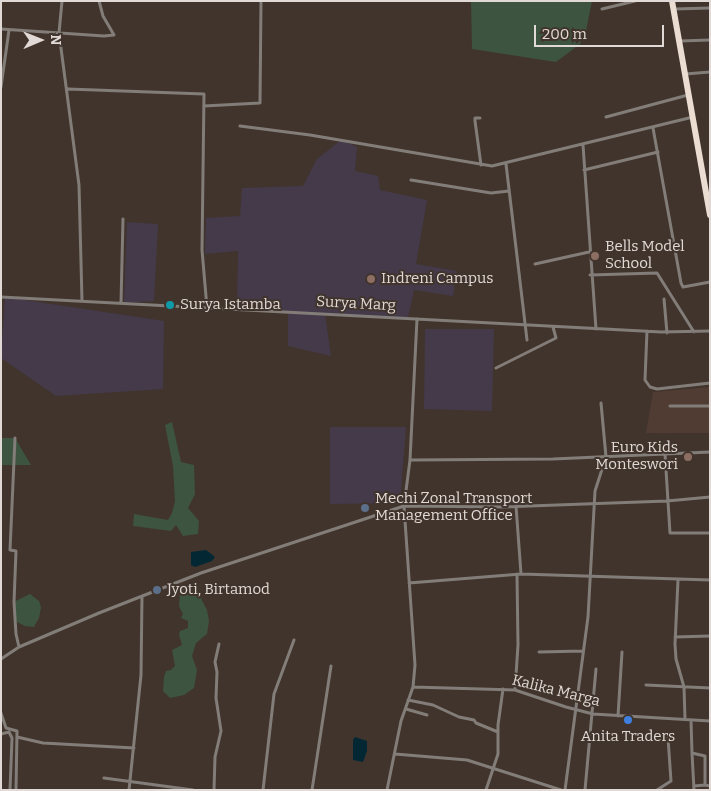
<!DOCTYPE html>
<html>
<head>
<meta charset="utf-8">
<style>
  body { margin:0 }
  #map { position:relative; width:711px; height:791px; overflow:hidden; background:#41342d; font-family:Bitter,serif }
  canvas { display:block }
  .frame { position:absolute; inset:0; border:2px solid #e1d9d5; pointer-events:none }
  .north { position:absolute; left:15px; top:15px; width:50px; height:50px; -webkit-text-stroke:4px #41342d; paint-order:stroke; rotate:89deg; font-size:14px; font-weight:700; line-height:20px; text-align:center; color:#e1d9d5 }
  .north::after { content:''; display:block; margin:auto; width:18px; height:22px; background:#e1d9d5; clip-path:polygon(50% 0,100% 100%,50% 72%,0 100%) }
  .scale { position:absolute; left:534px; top:25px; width:130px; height:22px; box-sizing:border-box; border:2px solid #e1d9d5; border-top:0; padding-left:6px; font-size:15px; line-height:18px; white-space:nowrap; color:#e1d9d5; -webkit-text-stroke:4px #41342d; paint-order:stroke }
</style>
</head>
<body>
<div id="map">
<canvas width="711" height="791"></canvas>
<div class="frame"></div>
<div class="north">N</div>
<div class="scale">200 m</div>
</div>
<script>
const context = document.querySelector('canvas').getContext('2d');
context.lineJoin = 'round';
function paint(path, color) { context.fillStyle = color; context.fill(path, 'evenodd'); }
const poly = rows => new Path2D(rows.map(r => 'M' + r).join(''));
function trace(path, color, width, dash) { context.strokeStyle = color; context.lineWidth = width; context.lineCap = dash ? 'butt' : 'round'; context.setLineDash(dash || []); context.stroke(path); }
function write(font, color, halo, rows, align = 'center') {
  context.font = font + ' Bitter,serif'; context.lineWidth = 4; context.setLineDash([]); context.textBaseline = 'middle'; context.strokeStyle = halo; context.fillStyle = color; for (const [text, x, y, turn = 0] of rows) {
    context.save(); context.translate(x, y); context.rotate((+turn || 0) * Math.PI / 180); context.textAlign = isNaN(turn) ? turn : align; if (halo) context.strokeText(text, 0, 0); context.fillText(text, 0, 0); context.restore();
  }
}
paint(poly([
  [710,387,710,433,646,433,653,392]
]), '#503c33');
paint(poly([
  [341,140,357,147,355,171,378,176,380,190,427,200,416,264,457,271,453,296,414,290,408,318,325,314,331,356,288,346,288,312,237,309,238,251,205,254,206,218,240,216,242,188,303,186,317,159],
  [127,222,158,224,154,301,124,303],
  [5,297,164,321,163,389,56,396,1,358],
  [425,329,494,329,492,411,424,409],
  [330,427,406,427,400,503,330,504]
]), '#443a4a');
paint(poly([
  [471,1,592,1,584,41,556,62,472,49],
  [172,422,181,462,194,465,195,494,188,508,199,521,198,534,183,536,176,525,171,531,133,526,134,514,168,520,172,513,175,501,173,466,165,425],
  [1,438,15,438,31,465,1,465],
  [183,589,197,591,207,610,209,621,207,634,196,643,192,656,197,670,194,688,184,695,170,698,163,691,164,677,166,671,171,670,175,666,172,650,182,645,179,635,180,631,188,628,188,621,181,618,183,614,179,606,180,591],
  [30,594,39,601,41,607,39,618,34,627,25,626,17,622,14,613,14,602]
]), '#3d5440');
paint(poly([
  [206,550,215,557,212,561,195,567,191,565,191,552],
  [355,737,367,741,367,751,363,762,353,760,353,740]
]), '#032833');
trace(poly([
  [62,1,59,33,79,185,82,301],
  [602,9,635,1],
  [674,9,710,8],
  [1,29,104,36,114,35,103,16,99,1],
  [680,41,710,40],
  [685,74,710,72],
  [1,87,9,30],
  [68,89,204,94,202,250,207,308],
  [204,106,260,103,261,1],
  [606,117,688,95],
  [480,118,475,118,475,121,481,165],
  [240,126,310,135,492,166,693,117],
  [653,128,681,283,683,287,710,282],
  [583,145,596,329],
  [506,164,527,340],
  [584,170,658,152],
  [411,180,491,193,509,191],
  [535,264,589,252],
  [590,275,657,273,694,332],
  [1,297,661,332,710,331],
  [664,299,667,333],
  [121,303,123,219],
  [647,331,645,380,650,387,657,389,710,383],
  [496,368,556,338,553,327],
  [670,406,710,406],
  [15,438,10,550,16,551,14,602,16,634,19,647],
  [665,454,670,533,710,533],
  [410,460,553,459,710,452],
  [516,506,521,574],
  [678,580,675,644,676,659,684,687,685,719],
  [409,583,521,574,710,580],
  [675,637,710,636],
  [539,652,583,651],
  [1,659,19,647,99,613,201,573,404,506,502,507,667,501,710,497],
  [646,685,710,688],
  [413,687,415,665,404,506,410,460,417,319],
  [515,690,518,645,517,574],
  [408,700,433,705,459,717,474,720,476,723,498,732],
  [406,709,427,715],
  [1,713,6,728,17,731,16,790],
  [618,716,622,652],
  [691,720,692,753,705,756,705,785,710,786],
  [1,734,9,732,12,738,10,790],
  [17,737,43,743,134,748],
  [692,753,694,790],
  [395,754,467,760,561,790],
  [104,778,193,790],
  [694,786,705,785],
  [129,790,141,675,142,596],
  [214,790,215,757,221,731,216,698,217,672,215,662,219,644],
  [263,790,274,694,294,640],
  [312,790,331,666],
  [387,790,401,721,413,687,515,690,566,707,593,714,710,721],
  [486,790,498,754,498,725,503,689],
  [565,790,588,617,595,491,606,457,601,403],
  [585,790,596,669],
  [657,790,671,781,668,738]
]), '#827d78', 3);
trace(poly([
  [672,1,710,215]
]), '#ebddd1', 6);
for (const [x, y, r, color] of [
  [595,256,5,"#8d6e63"],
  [371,279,5,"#8d6e63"],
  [170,305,5,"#0f9aa8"],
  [688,457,5,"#8d6e63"],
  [365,508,5,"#5c6f8a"],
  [157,590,5,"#5c6f8a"],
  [628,720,5,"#3f7fe0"]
]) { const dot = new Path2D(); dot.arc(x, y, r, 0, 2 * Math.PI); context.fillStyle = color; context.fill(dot); trace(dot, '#41342d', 2); }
write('15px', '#e1d9d5', '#41342d', [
  ["Bells Model",605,247],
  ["School",605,264],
  ["Indreni Campus",381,279],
  ["Surya Istamba",180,305],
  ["Euro Kids",678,448,"right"],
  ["Monteswori",678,465,"right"],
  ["Mechi Zonal Transport",375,499],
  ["Management Office",375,516],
  ["Jyoti, Birtamod",167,590],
  ["Anita Traders",628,737,"center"]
], 'left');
write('15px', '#e1d9d5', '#41342d', [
  ["Surya Marg",356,304,3],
  ["Kalika Marga",556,691,14]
]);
</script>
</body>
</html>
